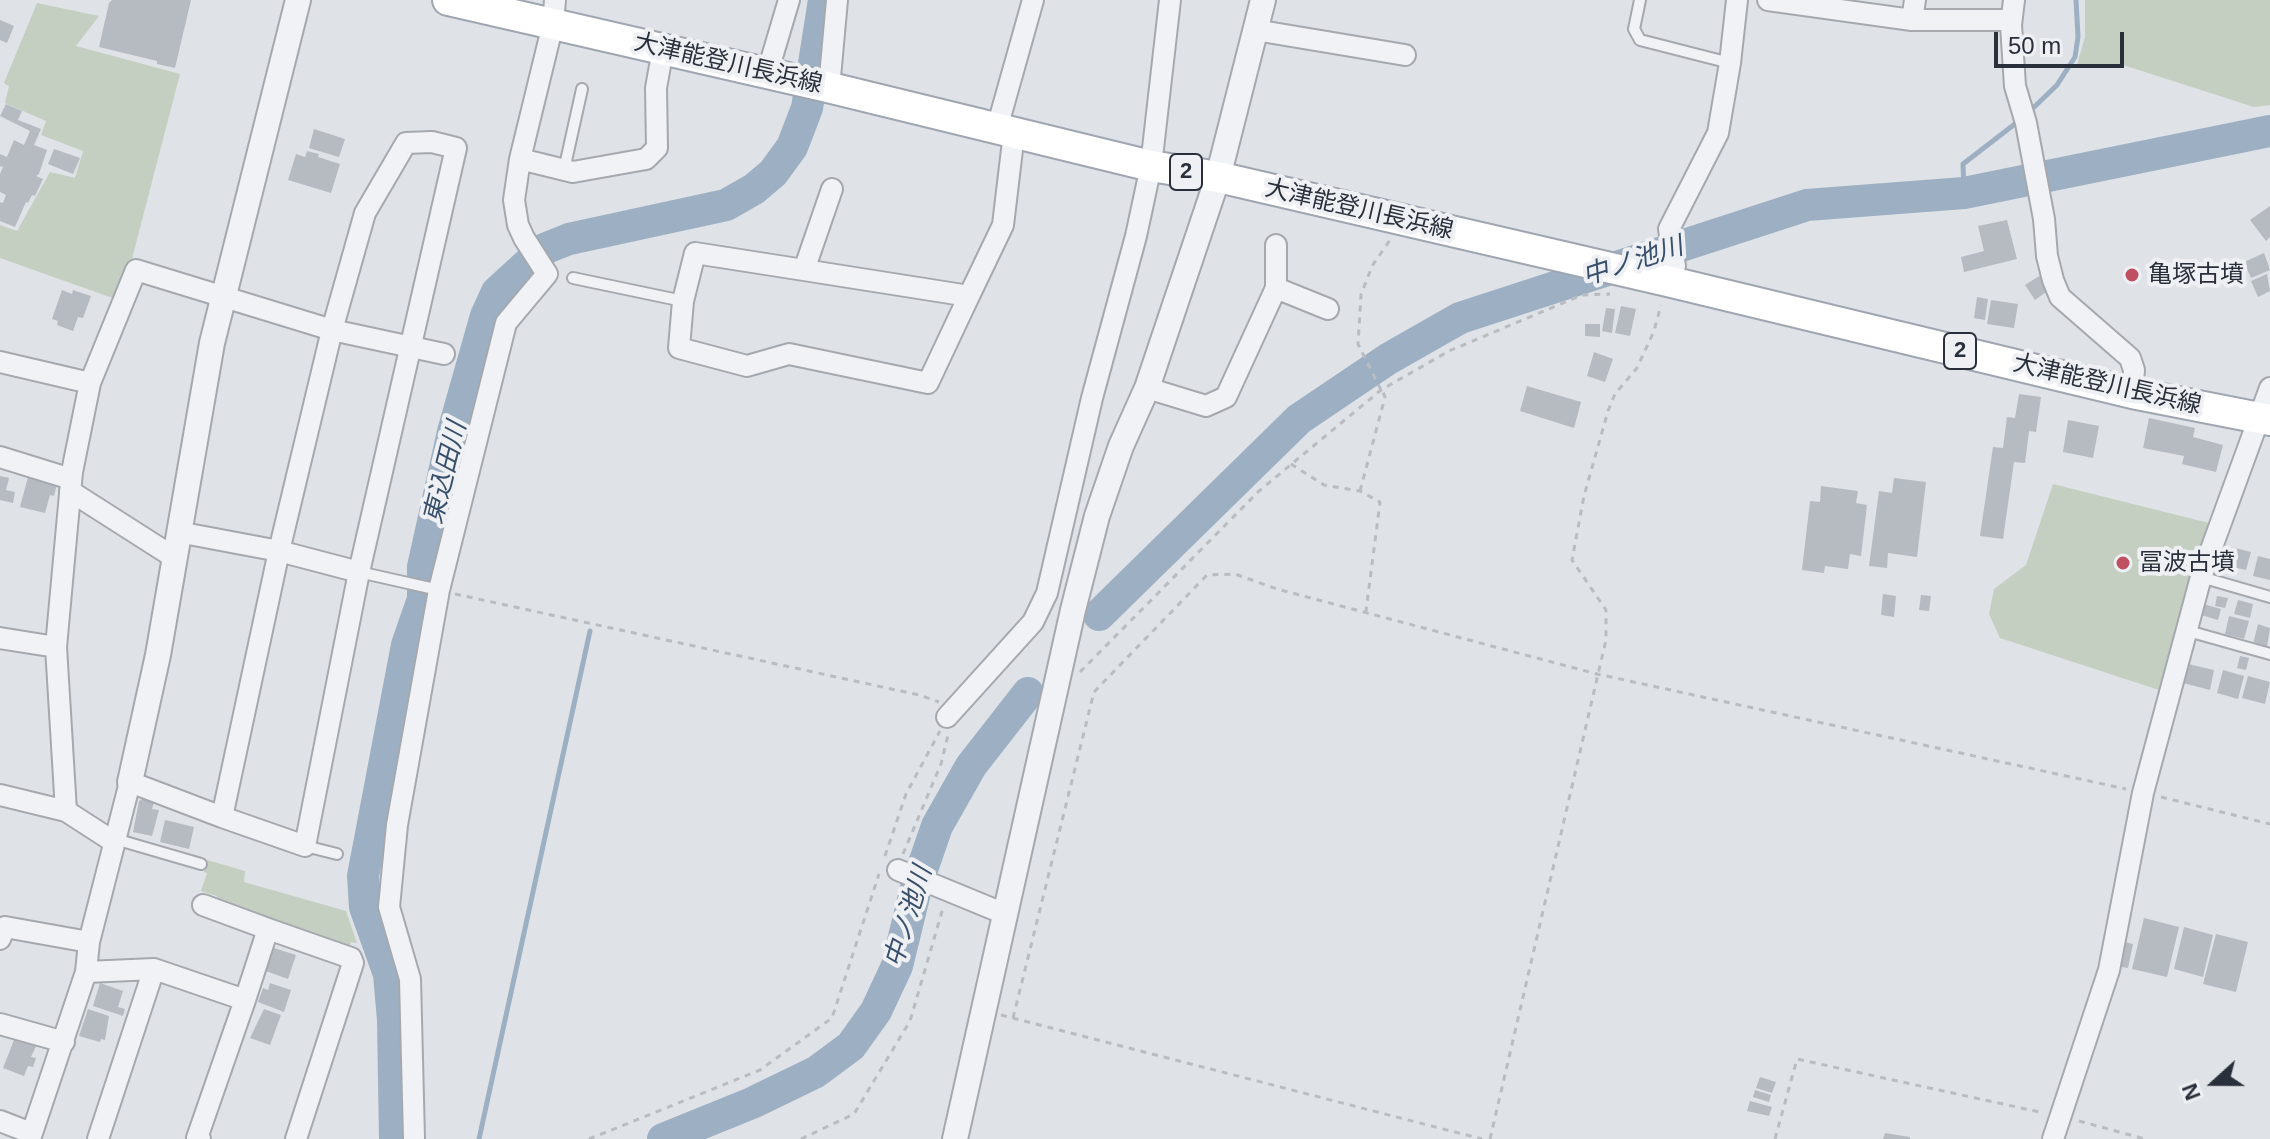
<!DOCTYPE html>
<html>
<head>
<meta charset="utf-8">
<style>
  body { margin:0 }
  #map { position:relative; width:2270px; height:1139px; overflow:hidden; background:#dfe2e6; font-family:Helvetica,sans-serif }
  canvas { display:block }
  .north { position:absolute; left:2174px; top:1043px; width:80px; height:80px; -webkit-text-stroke:6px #eef0f4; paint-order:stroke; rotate:249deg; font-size:22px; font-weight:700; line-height:32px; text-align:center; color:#29303b }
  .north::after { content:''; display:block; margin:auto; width:28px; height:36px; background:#29303b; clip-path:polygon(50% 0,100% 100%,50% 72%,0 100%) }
  .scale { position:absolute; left:1994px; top:32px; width:130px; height:36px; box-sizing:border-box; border:4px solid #29303b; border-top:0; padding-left:10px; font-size:24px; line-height:28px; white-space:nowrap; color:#29303b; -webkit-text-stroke:6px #eef0f4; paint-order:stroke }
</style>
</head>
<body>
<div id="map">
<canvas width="2270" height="1139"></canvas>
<div class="north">N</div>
<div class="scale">50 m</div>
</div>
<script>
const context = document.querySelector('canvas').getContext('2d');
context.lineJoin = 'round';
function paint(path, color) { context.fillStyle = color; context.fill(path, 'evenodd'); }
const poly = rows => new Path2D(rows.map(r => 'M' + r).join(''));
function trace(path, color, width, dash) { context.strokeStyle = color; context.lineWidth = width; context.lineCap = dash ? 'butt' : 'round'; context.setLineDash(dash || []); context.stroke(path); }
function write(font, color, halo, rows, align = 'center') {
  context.font = font + ' Helvetica,"Noto Sans JP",sans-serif'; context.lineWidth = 8; context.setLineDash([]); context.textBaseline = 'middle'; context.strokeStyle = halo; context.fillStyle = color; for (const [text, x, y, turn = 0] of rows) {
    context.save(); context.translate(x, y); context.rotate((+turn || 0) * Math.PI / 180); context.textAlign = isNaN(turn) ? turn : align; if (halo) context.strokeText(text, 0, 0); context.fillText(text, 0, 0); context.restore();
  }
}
paint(poly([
  [2085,0,2270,0,2270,105,2254,107,2123,65,2076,68,2085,37],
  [37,3,99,16,76,46,180,74,121,301,0,258,0,225,17,231,50,172,75,178,83,151,41,135,46,121,5,103,9,86,4,83],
  [2053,484,2213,524,2159,690,2000,638,1989,614,1994,589,2026,565],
  [207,860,245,871,244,882,346,911,357,943,351,942,349,947,216,902,217,896,201,891,207,873,204,872]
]), '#c4cfc1');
trace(poly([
  [2028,113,2057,85,2075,57,2078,37,2076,0],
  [1964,193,1963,164,2020,120],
  [479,1139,590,631]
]), '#9db0c3', 5);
trace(poly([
  [1099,615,1299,419,1388,359,1460,318,1807,205,1964,193,2270,131],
  [395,1139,393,1020,389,974,365,907,363,876,407,645,423,599,423,567,453,432,486,316,497,292,544,249,569,239,726,205,754,189,773,173,792,147,807,108,824,0],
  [663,1139,752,1103,816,1072,851,1046,876,1011,897,966,917,884,937,826,971,766,1028,693]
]), '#9db0c3', 32);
paint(poly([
  [112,0,191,0,175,68,157,64,157,61,99,47,109,3],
  [0,20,14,26,7,43,0,40],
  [6,104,22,111,18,120,41,129,34,145,47,150,39,174,36,176,43,179,35,196,32,195,28,203,26,202,15,227,0,221,0,202,3,203,6,195,0,192,0,174,3,167,0,166,0,154,7,157,14,140,24,145,30,131,0,116],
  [314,129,345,139,339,157,309,148],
  [54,149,80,158,73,174,48,164],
  [307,151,319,154,318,157,340,164,331,193,288,180,296,154,305,157],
  [2270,206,2270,237,2266,241,2250,220],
  [2007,220,2017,259,1964,272,1961,257,1984,251,1978,226],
  [2264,253,2270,270,2251,278,2244,262],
  [2267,274,2270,291,2258,297,2251,281],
  [2039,276,2049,290,2035,300,2025,285],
  [62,290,72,294,73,290,91,296,83,318,78,317,73,331,57,325,58,321,52,319],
  [1977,297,1988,299,1985,320,1974,318],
  [1991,300,2018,304,2014,328,1987,324],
  [1621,306,1636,309,1630,336,1615,333],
  [1606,308,1615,309,1612,333,1602,331],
  [1585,324,1600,324,1600,337,1585,336],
  [1594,352,1613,359,1605,382,1587,376],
  [1527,386,1581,402,1574,428,1520,411],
  [2019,394,2041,397,2036,432,2029,431,2025,463,2014,462,2003,539,1980,536,1993,447,2003,448,2007,417,2015,418],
  [2149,418,2195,428,2193,437,2223,445,2216,472,2182,464,2184,456,2143,448],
  [2068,420,2099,426,2093,458,2063,452],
  [37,474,58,480,54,496,50,495,45,513,20,507,28,477,35,479],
  [0,476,9,478,6,490,15,492,13,503,0,500],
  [1894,478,1926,482,1917,557,1888,553,1887,568,1869,566,1879,491,1892,493],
  [1821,486,1858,491,1856,503,1867,505,1861,556,1850,554,1848,569,1825,566,1824,573,1802,570,1810,501,1820,502],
  [2227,546,2251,552,2246,570,2223,565],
  [2258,556,2270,559,2270,580,2253,576],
  [1883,594,1896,596,1894,617,1881,615],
  [1921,595,1931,596,1929,611,1919,610],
  [2217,596,2228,598,2225,608,2215,606],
  [2238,600,2253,604,2250,618,2234,614],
  [2203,604,2221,609,2218,620,2201,615],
  [2229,616,2249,621,2244,639,2225,634],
  [2258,624,2270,628,2267,647,2253,644],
  [2240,656,2249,658,2246,670,2237,668],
  [2188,664,2214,670,2210,690,2183,683],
  [2223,670,2244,676,2238,699,2217,693],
  [2248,676,2270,682,2265,704,2242,698],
  [142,799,154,802,152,809,159,810,152,836,133,832,139,801],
  [165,820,194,827,189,849,160,842],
  [2144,918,2179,927,2167,977,2132,969],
  [2184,927,2213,935,2203,977,2174,969],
  [2216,934,2248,942,2236,992,2203,984],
  [2121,941,2133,944,2128,968,2115,966],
  [274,948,296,955,288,979,266,971],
  [100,983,123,991,118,1007,125,1009,123,1016,93,1006],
  [270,983,291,990,284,1012,258,1002,263,988,268,990],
  [88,1009,109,1016,105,1040,101,1039,100,1042,79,1036],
  [264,1009,281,1015,270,1045,250,1038],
  [14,1040,36,1046,31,1057,36,1058,33,1067,28,1066,24,1076,3,1068],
  [1760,1077,1776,1082,1772,1093,1756,1088],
  [1755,1090,1771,1095,1769,1102,1753,1097],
  [1750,1101,1772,1107,1769,1116,1747,1111],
  [1885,1133,1910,1137,1910,1139,1883,1139]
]), '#b6bbc2');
const service = poly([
  [1640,0,1634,29,1640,40,1730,63],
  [564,170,582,89],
  [573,278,683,301],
  [359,572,439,590],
  [2201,577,2270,597],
  [2188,631,2270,654],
  [115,839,201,864],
  [305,846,337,854]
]);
const minor = poly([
  [1768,0,1912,20],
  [1915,0,1912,20,2011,20],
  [2014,0,2011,25,2015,86,2026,123,2044,219,2047,256,2053,280,2060,297,2130,358,2134,370,2132,393],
  [1255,30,1405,55],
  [767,74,789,0],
  [829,88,837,0],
  [997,128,1033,0],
  [520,159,573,172,646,159,657,148,656,88,663,49],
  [832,189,804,270,969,296,1003,225,1014,133],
  [804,270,695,253,683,301,679,348,747,366,789,354,928,383,969,296],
  [1667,281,1675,266,1669,229,1718,133,1730,63,1737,0],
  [1276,288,1328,309],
  [0,362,90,383],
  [1147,388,1206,406,1226,397,1276,288,1276,245],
  [0,457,71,479],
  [70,491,175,558],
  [178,532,279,551,359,572],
  [0,638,56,647,72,472,90,383,136,270,332,330,444,354],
  [56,647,66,811],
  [947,717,1033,622,1047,593,1092,398,1136,236,1151,166,1170,0],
  [0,795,66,811,114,842],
  [898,870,1005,914],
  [268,929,351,958,353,963,296,1139],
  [0,939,5,927,89,942],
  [86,972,154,969,245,1000,268,929,203,905],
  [0,1024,64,1042],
  [0,1121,31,1133],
  [30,1139,86,972,89,942,130,782,222,817,305,846,359,572,456,148,432,142,406,143,365,213,332,330,279,551,222,817],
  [98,1139,154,969],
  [200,1139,197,1138,245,1000],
  [414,1139,410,979,389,907,397,825,439,590,506,323,547,274,524,238,518,225,514,200,520,159,553,24,555,0],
  [2053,1139,2109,970,2143,793,2201,577,2270,388]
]);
const tertiary = poly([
  [130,782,158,655,212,343,298,0],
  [955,1139,1073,610,1097,516,1121,446,1147,388,1218,177,1263,0]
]);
const primary = poly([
  [448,0,823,86,1151,166,1218,177,1667,281,2132,393,2270,420]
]);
trace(service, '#a5a9af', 14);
trace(minor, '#a5a9af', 24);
trace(tertiary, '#a5a9af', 28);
trace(primary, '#9fa6b1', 34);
trace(poly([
  [1381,390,1358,344,1361,295,1372,266,1390,240],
  [1291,464,1324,485,1360,491,1380,502,1366,611],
  [1360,491,1385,397,1382,390],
  [455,594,919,695,939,702],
  [1080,672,1259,491,1381,390,1449,351,1582,295,1610,294],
  [2161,797,2270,824],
  [903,854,941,764,948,735],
  [885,856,906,794,940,731],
  [1001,1015,1482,1139],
  [1013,1018,1094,692,1207,575,1235,574,1277,589,1597,674,2126,789],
  [2079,1121,2145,1139],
  [589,1139,760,1070,832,1018,879,874],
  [801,1139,854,1114,910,1021,943,908],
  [1490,1139,1606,640,1606,610,1572,560,1584,496,1608,411,1615,394,1637,368,1654,331,1661,305],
  [1775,1139,1797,1059,2044,1113]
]), '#b9bcc1', 3, [6, 6]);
trace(service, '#f1f2f5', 10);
trace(minor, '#f1f2f5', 20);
trace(tertiary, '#f1f2f5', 24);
trace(primary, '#fff', 30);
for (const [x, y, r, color] of [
  [2132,275,8,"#bf5062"],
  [2123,563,8,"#bf5062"]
]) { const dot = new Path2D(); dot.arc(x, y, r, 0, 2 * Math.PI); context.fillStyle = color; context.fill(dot); trace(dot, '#eef0f4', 3); }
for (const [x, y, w] of [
  [1186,172,32],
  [1960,351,32]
]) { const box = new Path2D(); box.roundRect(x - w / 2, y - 18, w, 36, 6); context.fillStyle = '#eef0f4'; context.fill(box); trace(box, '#29303b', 2); }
write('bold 22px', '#29303b', null, [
  ["2",1186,172],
  ["2",1960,351]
]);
write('24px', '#29303b', '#eef0f4', [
  ["大津能登川長浜線",728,64,13],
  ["大津能登川長浜線",1359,210,13],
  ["大津能登川長浜線",2107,385,13]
]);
write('24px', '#29303b', '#eef0f4', [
  ["亀塚古墳",2148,275],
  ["冨波古墳",2139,563]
], 'left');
write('italic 26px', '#384f6b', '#eef0f4', [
  ["中ノ池川",1633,262,-18],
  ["東込田川",446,473,-76],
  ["中ノ池川",909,917,-73]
]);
</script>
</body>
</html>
